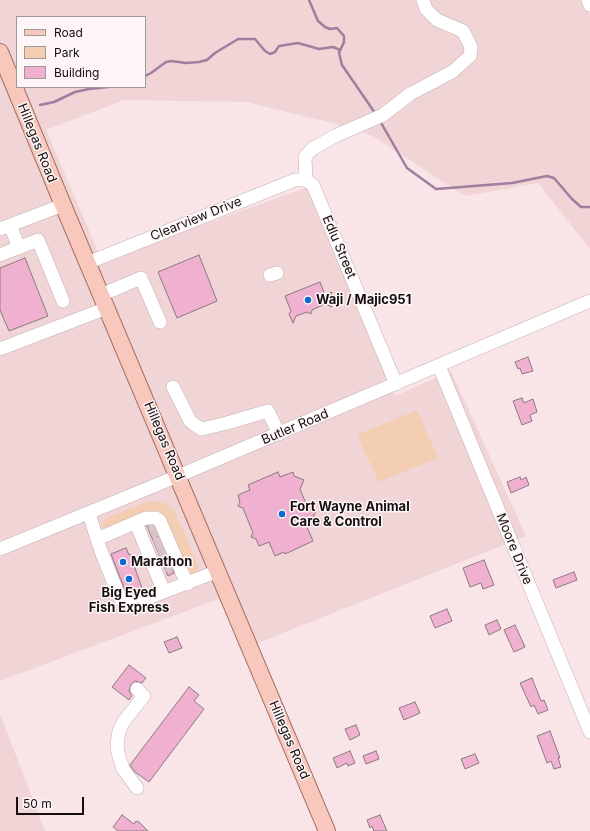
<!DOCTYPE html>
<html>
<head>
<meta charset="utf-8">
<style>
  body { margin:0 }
  #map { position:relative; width:590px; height:831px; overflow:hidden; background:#f9e5e7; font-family:Inter,sans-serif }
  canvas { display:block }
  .legend { position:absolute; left:16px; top:16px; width:130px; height:72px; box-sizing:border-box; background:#fdf5f6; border:1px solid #a0999a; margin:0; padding:5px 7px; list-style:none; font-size:12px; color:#150e0f }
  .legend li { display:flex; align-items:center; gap:8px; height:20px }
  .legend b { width:20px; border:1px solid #a0999a }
  .scale { position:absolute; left:16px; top:797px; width:68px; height:18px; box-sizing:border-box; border:2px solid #150e0f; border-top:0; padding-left:5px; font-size:12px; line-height:14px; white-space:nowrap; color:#150e0f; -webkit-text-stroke:3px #fdf5f6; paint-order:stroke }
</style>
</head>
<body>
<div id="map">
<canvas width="590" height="831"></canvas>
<ul class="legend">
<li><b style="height:5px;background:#f8c8bd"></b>Road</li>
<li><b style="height:11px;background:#f4ceb3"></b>Park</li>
<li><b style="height:11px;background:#efb1cf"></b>Building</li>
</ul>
<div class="scale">50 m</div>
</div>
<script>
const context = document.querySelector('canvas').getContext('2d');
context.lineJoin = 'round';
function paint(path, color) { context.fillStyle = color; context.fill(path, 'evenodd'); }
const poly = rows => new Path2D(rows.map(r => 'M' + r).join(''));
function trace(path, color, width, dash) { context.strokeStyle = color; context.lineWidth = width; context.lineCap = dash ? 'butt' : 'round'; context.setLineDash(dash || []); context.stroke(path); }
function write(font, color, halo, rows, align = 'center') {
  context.font = font + ' Inter,sans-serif'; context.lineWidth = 3; context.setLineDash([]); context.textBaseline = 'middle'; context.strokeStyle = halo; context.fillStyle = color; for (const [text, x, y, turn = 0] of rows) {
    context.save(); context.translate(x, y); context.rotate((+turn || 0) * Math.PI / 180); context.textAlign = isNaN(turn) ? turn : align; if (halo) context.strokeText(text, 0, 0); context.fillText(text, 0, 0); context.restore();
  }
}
paint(poly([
  [0,0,590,0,590,249,538,183,465,196,371,135,333,123,246,102,124,100,46,130,102,261,313,185,395,396,451,371,526,536,240,650,221,598,0,681],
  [17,17,145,17,145,87,17,87],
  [0,714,45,831,0,831]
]), '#f0d4d6');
paint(poly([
  [417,410,438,458,379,482,357,435],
  [156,501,165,503,175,512,199,567,195,575,190,577,166,521,105,530,102,528,102,522,107,518,144,503]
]), '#f4ceb3');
trace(poly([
  [309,0,318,21,325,27,330,29,337,28,344,36,344,42,339,53,342,65,375,113],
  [145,76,151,73,166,62,171,61,186,63,199,62,207,60,215,53,238,39,255,39,265,51,270,54,275,52,279,46,298,43,319,49,333,47,340,50],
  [40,105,54,102,75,92,89,89,108,87],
  [380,121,407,168,436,189,512,183,547,176,554,178,572,199,581,207,590,207]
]), '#a07e9f', 2.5);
const building = poly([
  [199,255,217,301,177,318,158,272,199,255],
  [25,258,48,316,9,331,0,310,0,268,25,258],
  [320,282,325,295,332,292,329,299,332,307,325,304,312,310,311,314,307,312,296,316,293,323,289,314,291,311,285,296,320,282],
  [528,357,533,371,522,374,520,368,518,369,515,362,528,357],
  [522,398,524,403,533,399,537,412,530,415,532,421,522,425,513,401,522,398],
  [278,472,280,477,293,472,294,476,304,480,300,489,307,506,316,511,312,520,314,524,307,527,313,541,285,554,284,552,275,556,269,542,259,546,256,539,251,537,253,533,243,508,238,506,240,502,238,495,250,490,248,485,278,472],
  [520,477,521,480,526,477,529,485,511,493,507,482,520,477],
  [147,526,153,526,174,573,168,576,147,526],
  [126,548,129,555,130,554,143,591,129,595,126,593,111,554,126,548],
  [484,560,494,585,483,589,481,583,470,587,463,568,484,560],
  [574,572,577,580,556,588,553,580,574,572],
  [447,609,452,621,435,628,430,616,447,609],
  [497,620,501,629,489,635,485,625,497,620],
  [515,625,525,647,514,652,504,630,515,625],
  [177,637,182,648,169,653,164,642,177,637],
  [129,665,146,678,142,683,135,681,131,684,129,691,132,696,129,700,112,687,129,665],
  [532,678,541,701,544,700,548,710,538,714,534,705,531,707,520,683,532,678],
  [189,687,199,695,194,701,204,709,149,782,135,772,130,765,189,687],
  [415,702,420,713,404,720,399,708,415,702],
  [356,725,360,735,350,740,345,729,356,725],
  [550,731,560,758,558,758,561,767,554,769,551,761,547,763,537,736,550,731],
  [350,751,355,763,348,766,347,763,337,768,333,758,350,751],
  [376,751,379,759,366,764,363,756,376,751],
  [475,754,479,763,465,769,461,759,475,754],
  [122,815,134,824,136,821,139,822,148,831,118,831,113,827,122,815],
  [380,815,387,831,374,831,372,826,370,828,367,820,380,815]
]);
paint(building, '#efb1cf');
trace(building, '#897a81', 1);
trace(poly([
  [150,532,159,528],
  [155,545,164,541],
  [160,557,169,553],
  [164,566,173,563]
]), '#d7c5c7', 13, [13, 6]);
const minor = poly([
  [588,0,590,5],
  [306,180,305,157,312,149,335,136,383,115,410,94,452,72,470,56,471,47,463,31,437,20,426,9,423,0],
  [306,180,313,185,396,384],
  [10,225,19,248],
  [0,229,63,205],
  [0,255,38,240,63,301],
  [87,263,295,180,306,180],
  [270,275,277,273],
  [101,295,141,278,160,322],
  [0,349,107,308],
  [439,366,590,732],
  [173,387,190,421,195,425,202,429,227,423,268,411,279,434],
  [89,514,101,551,119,596,121,600,124,602,129,603,148,598,218,571],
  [136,523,164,592],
  [97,539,146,518,156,518,160,521,187,584],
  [0,549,178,476,590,301],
  [137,788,123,769,118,753,117,744,119,731,124,721,144,696,137,689]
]);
const major = poly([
  [0,52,63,205,327,831]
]);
trace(minor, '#c3b0b2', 14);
trace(major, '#a57064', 18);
trace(minor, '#fff', 13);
trace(major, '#f8c8bd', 16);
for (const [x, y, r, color] of [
  [308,300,4,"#0e68d1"],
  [282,514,4,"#0e68d1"],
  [123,562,4,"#0e68d1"],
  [129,579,4,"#0e68d1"]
]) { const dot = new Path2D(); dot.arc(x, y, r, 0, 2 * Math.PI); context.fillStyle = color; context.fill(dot); trace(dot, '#fdf5f6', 1.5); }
write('13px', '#150e0f', '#fdf5f6', [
  ["Hillegas Road",37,143,68],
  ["Clearview Drive",196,219,-22],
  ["Edlu Street",339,247,67],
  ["Butler Road",295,427,-23],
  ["Hillegas Road",164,441,67],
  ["Moore Drive",514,549,68],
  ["Hillegas Road",289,740,67]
]);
write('bold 13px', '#150e0f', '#fdf5f6', [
  ["Waji / Majic951",316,300],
  ["Fort Wayne Animal",290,507],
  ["Care & Control",290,522],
  ["Marathon",131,562],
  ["Big Eyed",129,593,"center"],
  ["Fish Express",129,608,"center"]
], 'left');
</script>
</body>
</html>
